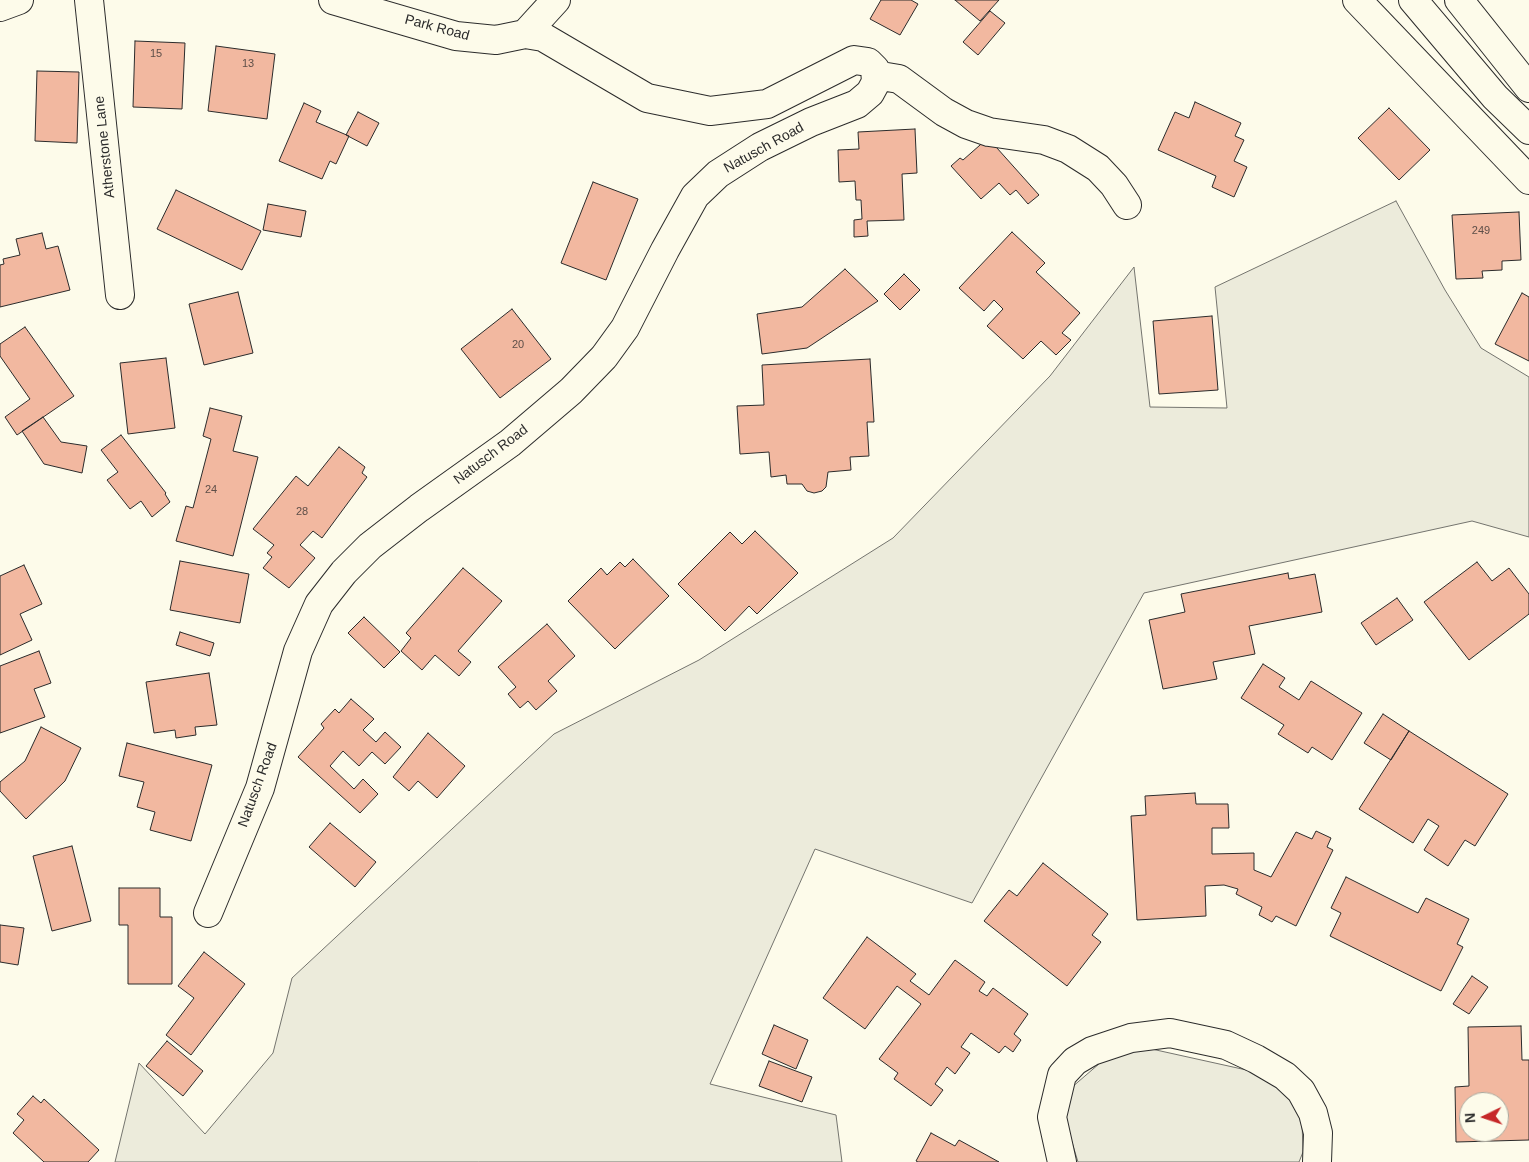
<!DOCTYPE html>
<html>
<head>
<meta charset="utf-8">
<style>
  body { margin:0 }
  #map { position:relative; width:1529px; height:1162px; overflow:hidden; background:#fdfbea; font-family:Helvetica,sans-serif }
  canvas { display:block }
  .north { position:absolute; left:1459px; top:1092px; width:50px; height:50px; box-sizing:border-box; background:#fdfbea; border:1px solid #a9a89e; border-radius:50%; rotate:266deg; font-size:14px; font-weight:700; line-height:20px; text-align:center; color:#2b2b2b }
  .north::after { content:''; display:block; margin:auto; width:18px; height:22px; background:#c62828; clip-path:polygon(50% 0,100% 100%,50% 72%,0 100%) }
</style>
</head>
<body>
<div id="map">
<canvas width="1529" height="1162"></canvas>
<div class="north">N</div>
</div>
<script>
const context = document.querySelector('canvas').getContext('2d');
context.lineJoin = 'round';
function paint(path, color) { context.fillStyle = color; context.fill(path, 'evenodd'); }
const poly = rows => new Path2D(rows.map(r => 'M' + r).join(''));
function trace(path, color, width, dash) { context.strokeStyle = color; context.lineWidth = width; context.lineCap = dash ? 'butt' : 'round'; context.setLineDash(dash || []); context.stroke(path); }
function write(font, color, halo, rows, align = 'center') {
  context.font = font + ' Helvetica,sans-serif'; context.lineWidth = 4; context.setLineDash([]); context.textBaseline = 'middle'; context.strokeStyle = halo; context.fillStyle = color; for (const [text, x, y, turn = 0] of rows) {
    context.save(); context.translate(x, y); context.rotate((+turn || 0) * Math.PI / 180); context.textAlign = isNaN(turn) ? turn : align; if (halo) context.strokeText(text, 0, 0); context.fillText(text, 0, 0); context.restore();
  }
}
const green = poly([
  [1396,201,1445,290,1481,348,1529,377,1529,537,1472,521,1144,593,972,903,815,849,710,1084,836,1115,842,1162,115,1162,139,1063,205,1134,273,1053,292,978,554,734,699,660,893,538,1050,376,1134,267,1150,407,1227,408,1215,287,1396,201],
  [1138,1046,1251,1071,1274,1085,1291,1101,1302,1121,1303,1152,1299,1162,1078,1162,1064,1116,1071,1088,1107,1057,1138,1046]
]);
paint(green, '#ecebdb');
trace(green, '#74746e', 1);
const building = poly([
  [881,0,911,0,918,4,900,35,870,19,881,0],
  [955,0,999,0,980,21,955,0],
  [990,11,1005,23,978,55,963,42,990,11],
  [135,41,185,43,182,109,133,107,135,41],
  [216,46,275,54,267,119,208,111,216,46],
  [37,71,79,72,77,143,35,141,37,71],
  [1195,102,1241,123,1235,136,1244,140,1234,161,1247,167,1234,197,1212,187,1216,176,1158,150,1175,112,1189,118,1195,102],
  [304,103,321,111,316,122,349,136,336,164,330,161,322,179,279,161,304,103],
  [1389,108,1430,150,1399,180,1358,138,1389,108],
  [358,112,379,123,367,146,346,135,358,112],
  [915,129,917,173,902,174,904,220,867,221,868,236,854,237,854,220,862,219,861,200,856,200,855,181,839,182,838,150,859,149,858,132,915,129],
  [988,138,1039,195,1028,204,1016,190,1010,195,999,183,981,199,951,166,960,158,963,160,988,138],
  [593,182,638,199,606,280,561,263,593,182],
  [176,190,261,231,242,270,157,229,176,190],
  [268,204,306,211,301,237,263,230,268,204],
  [1519,212,1521,260,1502,261,1502,270,1482,271,1483,278,1456,279,1452,215,1519,212],
  [1012,232,1045,263,1036,272,1080,313,1062,333,1071,340,1056,355,1041,341,1023,359,987,326,1003,309,994,300,984,311,959,288,1012,232],
  [42,233,46,249,58,246,70,290,0,307,0,265,4,264,3,259,20,255,16,239,42,233],
  [845,269,878,301,807,348,762,354,757,314,802,307,845,269],
  [904,274,920,290,900,310,884,294,904,274],
  [238,292,253,353,204,365,189,304,238,292],
  [1522,293,1529,297,1529,361,1495,344,1522,293],
  [512,309,551,359,500,398,461,349,512,309],
  [1212,316,1218,390,1159,394,1153,321,1212,316],
  [25,327,74,396,17,435,5,417,30,399,0,356,0,344,25,327],
  [166,358,175,428,128,434,120,363,166,358],
  [870,359,874,422,867,422,869,456,850,457,851,470,828,472,826,487,822,491,814,493,807,491,802,484,787,484,786,475,771,477,769,452,740,454,737,406,764,405,762,365,870,359],
  [210,408,242,416,233,451,258,457,233,556,176,541,186,506,193,508,211,439,203,436,210,408],
  [43,417,61,442,87,446,82,473,44,464,22,431,43,417],
  [121,435,166,493,165,494,170,502,152,517,141,501,130,509,107,480,118,472,101,450,121,435],
  [339,447,365,467,362,473,367,477,322,538,313,531,300,545,315,558,289,588,263,568,272,557,267,553,274,545,253,529,296,476,308,486,339,447],
  [755,531,798,573,757,614,749,606,725,631,678,584,730,532,742,544,755,531],
  [633,559,669,596,615,649,568,601,601,568,607,575,620,562,625,567,633,559],
  [180,561,249,574,240,623,170,610,180,561],
  [1477,562,1492,581,1509,568,1529,594,1529,614,1469,660,1424,602,1477,562],
  [24,565,42,604,20,614,32,640,0,655,0,576,24,565],
  [463,568,502,601,458,651,471,662,459,676,435,655,422,670,401,651,411,638,406,633,463,568],
  [1288,573,1289,579,1315,574,1322,612,1249,626,1255,654,1213,662,1217,679,1163,689,1149,620,1185,612,1181,594,1288,573],
  [1397,598,1413,620,1376,645,1361,623,1397,598],
  [364,617,400,652,384,668,348,633,364,617],
  [547,624,575,656,548,681,557,691,536,710,528,701,520,708,508,694,516,687,498,667,547,624],
  [180,632,214,643,210,656,176,645,180,632],
  [39,651,51,683,34,689,45,717,0,733,0,666,39,651],
  [1263,664,1285,678,1279,687,1299,700,1311,681,1362,713,1332,760,1312,747,1308,753,1278,734,1284,725,1241,698,1263,664],
  [209,673,217,725,195,727,196,735,176,738,175,730,154,733,146,682,209,673],
  [351,699,374,719,363,730,376,742,385,732,401,747,385,764,372,752,359,766,343,751,330,766,354,789,363,779,378,794,360,813,298,757,324,728,321,724,335,709,339,713,351,699],
  [1383,714,1409,731,1391,760,1364,743,1383,714],
  [41,727,81,748,65,781,26,819,0,791,0,782,25,761,41,727],
  [1409,731,1508,794,1475,846,1465,840,1448,866,1424,850,1439,826,1428,819,1413,843,1359,809,1409,731],
  [428,733,465,766,437,798,418,781,409,791,393,777,428,733],
  [127,743,212,765,191,841,150,830,155,812,137,807,144,782,119,776,127,743],
  [1195,793,1196,804,1228,804,1229,828,1212,828,1212,854,1254,853,1254,870,1271,877,1296,832,1312,839,1316,831,1331,838,1327,847,1333,850,1296,926,1276,916,1272,922,1259,915,1262,907,1236,894,1238,889,1224,885,1205,886,1206,916,1137,920,1131,816,1146,815,1145,796,1195,793],
  [330,823,376,862,355,887,309,847,330,823],
  [72,846,91,921,52,931,33,856,72,846],
  [1043,863,1108,914,1092,935,1101,942,1067,986,984,921,1009,890,1017,896,1043,863],
  [1346,877,1418,913,1426,898,1469,919,1457,944,1463,947,1441,991,1330,936,1341,913,1331,908,1346,877],
  [119,888,160,888,160,917,172,917,172,984,128,984,128,925,119,925,119,888],
  [0,925,24,928,18,965,0,962,0,925],
  [867,937,916,974,910,981,929,995,955,960,985,982,979,991,987,996,993,988,1028,1014,1014,1034,1021,1040,1013,1052,1005,1046,999,1053,971,1033,961,1047,970,1053,955,1074,947,1067,935,1084,943,1090,931,1106,894,1079,898,1073,879,1059,921,1004,897,986,865,1029,823,998,867,937],
  [204,952,245,984,191,1055,166,1035,194,998,178,986,204,952],
  [1472,976,1488,987,1469,1014,1453,1004,1472,976],
  [774,1025,808,1040,796,1069,762,1054,774,1025],
  [1521,1026,1522,1060,1529,1060,1529,1140,1456,1142,1455,1087,1469,1086,1468,1027,1521,1026],
  [1469,1102,1499,1102,1499,1132,1469,1132,1469,1102],
  [167,1041,203,1071,183,1096,146,1066,167,1041],
  [769,1061,812,1077,802,1102,759,1086,769,1061],
  [33,1096,41,1103,44,1099,99,1150,88,1162,44,1162,13,1133,24,1120,17,1114,33,1096],
  [931,1133,955,1146,959,1140,999,1162,918,1162,916,1161,931,1133]
]);
paint(building, '#f2b8a0');
trace(building, '#2b2b2b', 1);
const street = poly([
  [89,0,120,295],
  [333,0,456,36,496,40,525,34,556,0],
  [1357,0,1529,180],
  [0,7,19,0],
  [876,77,881,76,899,79,944,112,966,124,989,132,1044,140,1068,149,1098,168,1114,185,1127,205],
  [208,913,260,788,298,651,319,604,344,572,370,546,419,508,510,443,571,391,604,357,625,328,665,250,695,196,718,174,760,147,811,122,857,104,870,93,876,82,875,69,868,62,854,60,767,104,710,111,647,98,543,37,525,34],
  [1062,1162,1052,1117,1062,1075,1075,1061,1092,1051,1131,1038,1170,1033,1226,1045,1256,1059,1285,1076,1301,1091,1313,1113,1318,1133,1317,1162]
]);
const highway = poly([
  [1413,0,1495,97,1529,130],
  [1459,0,1529,88]
]);
trace(street, '#2b2b2b', 30);
trace(highway, '#2b2b2b', 30);
trace(street, '#fdfbea', 28);
trace(highway, '#fdfbea', 28);
write('11px', '#5d4e48', null, [
  ["15",156,54],
  ["13",248,64],
  ["249",1481,231],
  ["20",518,345],
  ["24",211,490],
  ["28",302,512]
]);
write('14px', '#2b2b2b', '#fdfbea', [
  ["Park Road",437,28,15],
  ["Atherstone Lane",105,147,-96],
  ["Natusch Road",764,148,-29],
  ["Natusch Road",491,455,-37],
  ["Natusch Road",258,785,-70]
]);
</script>
</body>
</html>
